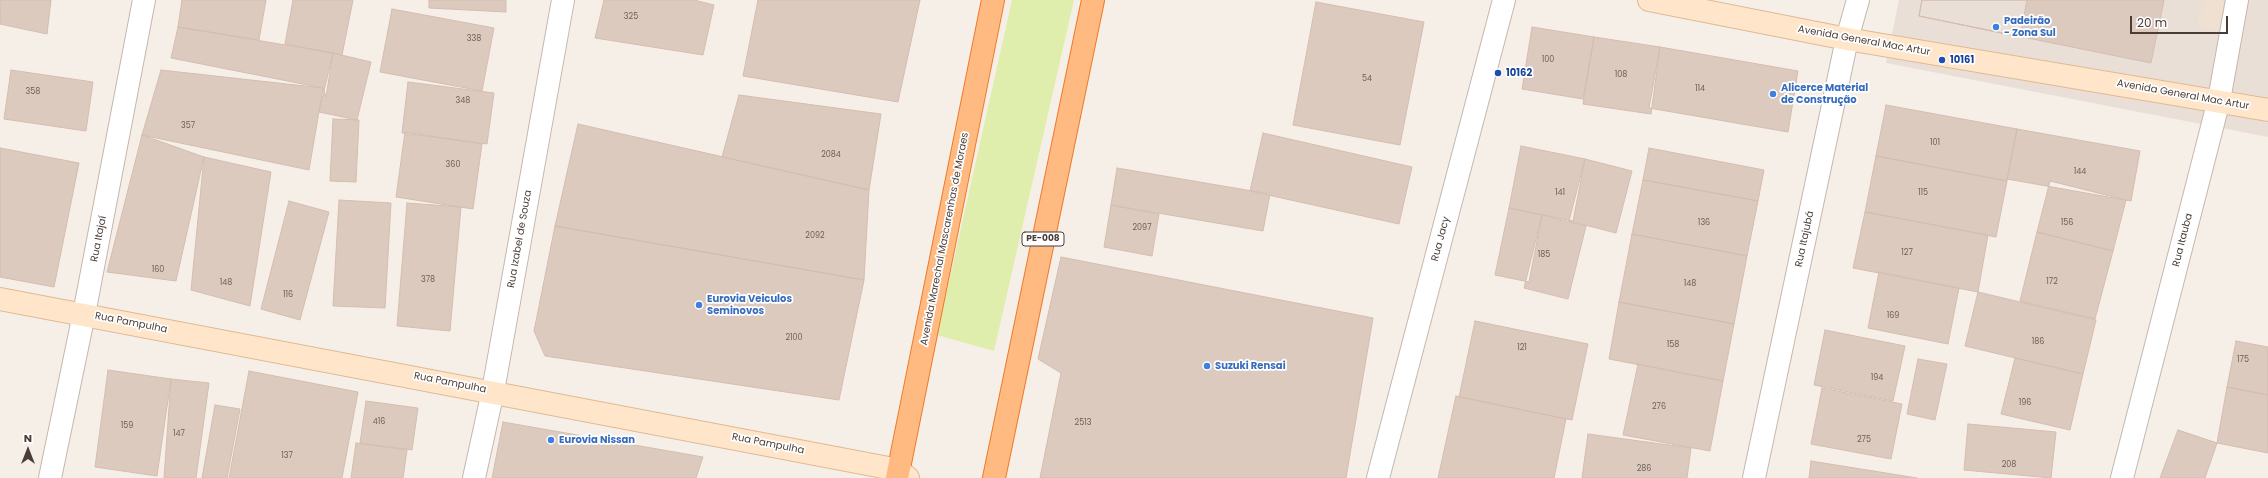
<!DOCTYPE html>
<html>
<head>
<meta charset="utf-8">
<style>
  body { margin:0 }
  #map { position:relative; width:2268px; height:478px; overflow:hidden; background:#f6efe8; font-family:Poppins,sans-serif }
  canvas { display:block }
  .north { position:absolute; left:8px; top:430px; width:40px; height:40px; -webkit-text-stroke:3px #fff; paint-order:stroke; rotate:0deg; font-size:11px; font-weight:700; line-height:16px; text-align:center; color:#4a3d36 }
  .north::after { content:''; display:block; margin:auto; width:14px; height:18px; background:#4a3d36; clip-path:polygon(50% 0,100% 100%,50% 72%,0 100%) }
  .scale { position:absolute; left:2130px; top:16px; width:98px; height:18px; box-sizing:border-box; border:2px solid #4a3d36; border-top:0; padding-left:5px; font-size:12px; line-height:14px; white-space:nowrap; color:#4a3d36; -webkit-text-stroke:3px #fff; paint-order:stroke }
</style>
</head>
<body>
<div id="map">
<canvas width="2268" height="478"></canvas>
<div class="north">N</div>
<div class="scale">20 m</div>
</div>
<script>
const context = document.querySelector('canvas').getContext('2d');
context.lineJoin = 'round';
function paint(path, color) { context.fillStyle = color; context.fill(path, 'evenodd'); }
const poly = rows => new Path2D(rows.map(r => 'M' + r).join(''));
function trace(path, color, width, dash) { context.strokeStyle = color; context.lineWidth = width; context.lineCap = dash ? 'butt' : 'round'; context.setLineDash(dash || []); context.stroke(path); }
function write(font, color, halo, rows, align = 'center') {
  context.font = font + ' Poppins,sans-serif'; context.lineWidth = 3.5; context.setLineDash([]); context.textBaseline = 'middle'; context.strokeStyle = halo; context.fillStyle = color; for (const [text, x, y, turn = 0] of rows) {
    context.save(); context.translate(x, y); context.rotate((+turn || 0) * Math.PI / 180); context.textAlign = isNaN(turn) ? turn : align; if (halo) context.strokeText(text, 0, 0); context.fillText(text, 0, 0); context.restore();
  }
}
paint(poly([
  [1899,0,2268,0,2268,137,1886,63]
]), '#eadfd6');
paint(poly([
  [2204,0,2229,0,2223,34,2197,26]
]), '#f0e0d1');
paint(poly([
  [1012,0,1074,0,994,351,937,335]
]), '#e0eead');
const building = poly([
  [0,0,51,0,47,34,0,24,0,0],
  [182,0,266,0,259,40,178,27,182,0],
  [293,0,353,0,342,55,285,44,293,0],
  [429,0,506,0,506,12,429,8,429,0],
  [604,0,694,0,714,5,703,55,595,38,604,0],
  [758,0,920,0,898,102,743,76,758,0],
  [1922,0,2164,0,2151,63,1919,16,1922,0],
  [1922,0,2027,0,2020,37,1919,16,1922,0],
  [1316,2,1424,22,1400,145,1293,125,1316,2],
  [392,9,494,28,482,91,380,72,392,9],
  [178,27,333,53,326,97,323,88,171,58,178,27],
  [1532,27,1594,37,1583,99,1522,89,1532,27],
  [1594,37,1660,47,1651,114,1583,104,1594,37],
  [1660,47,1798,71,1788,132,1649,108,1660,47],
  [333,53,371,62,357,120,319,112,333,53],
  [11,70,93,82,86,131,4,119,11,70],
  [161,70,323,88,309,170,142,135,161,70],
  [408,82,494,93,487,144,402,133,408,82],
  [739,95,881,114,869,190,722,157,739,95],
  [1886,105,2017,129,2007,181,1876,156,1886,105],
  [333,119,359,120,356,182,330,181,333,119],
  [578,124,869,190,864,280,555,226,578,124],
  [2017,129,2140,151,2131,201,2007,179,2017,129],
  [405,132,482,144,473,209,396,197,405,132],
  [1263,133,1412,167,1399,224,1250,191,1263,133],
  [142,135,204,157,176,281,107,272,142,135],
  [1521,146,1585,159,1573,221,1509,208,1521,146],
  [0,148,79,163,54,287,0,277,0,148],
  [1649,148,1764,170,1758,201,1643,180,1649,148],
  [1876,156,2007,181,1996,237,1865,212,1876,156],
  [204,157,271,172,250,306,191,290,204,157],
  [1585,159,1632,171,1616,233,1569,221,1585,159],
  [1117,168,1270,194,1263,231,1111,205,1117,168],
  [1643,180,1758,201,1747,256,1632,234,1643,180],
  [2050,181,2126,200,2113,251,2037,232,2050,181],
  [339,200,391,203,385,308,333,306,339,200],
  [289,201,329,212,300,320,261,309,289,201],
  [407,203,461,207,450,331,397,326,407,203],
  [1111,205,1159,214,1152,256,1104,247,1111,205],
  [1509,208,1542,215,1529,282,1495,275,1509,208],
  [1865,212,1988,235,1978,292,1853,268,1865,212],
  [1542,215,1586,226,1568,299,1524,288,1542,215],
  [555,226,864,280,839,400,545,356,534,331,555,226],
  [2037,232,2113,251,2095,319,2020,301,2037,232],
  [1632,234,1747,256,1734,324,1619,302,1632,234],
  [1061,257,1373,318,1346,478,1040,478,1061,373,1038,359,1061,257],
  [1879,272,1959,288,1948,344,1868,328,1879,272],
  [1978,292,2096,320,2083,374,1965,346,1978,292],
  [1619,302,1734,324,1723,381,1609,359,1619,302],
  [1475,321,1588,344,1572,420,1459,397,1475,321],
  [1825,330,1905,346,1893,401,1814,385,1825,330],
  [2236,341,2268,347,2268,395,2227,387,2236,341],
  [2015,358,2083,374,2070,430,2001,414,2015,358],
  [1918,359,1947,364,1935,420,1907,414,1918,359],
  [1638,364,1723,381,1710,451,1623,435,1638,364],
  [108,370,171,379,157,476,95,467,108,370],
  [249,371,358,392,342,478,229,478,249,371],
  [171,379,209,383,196,478,164,478,171,379],
  [2227,387,2268,395,2268,453,2217,443,2227,387],
  [1822,388,1902,404,1891,459,1811,444,1822,388],
  [1456,396,1566,419,1554,478,1438,478,1456,396],
  [366,401,418,408,412,450,360,443,366,401],
  [215,405,240,409,227,478,202,478,215,405],
  [503,422,703,457,696,478,492,478,503,422],
  [1968,424,2056,432,2051,478,1964,470,1968,424],
  [2178,430,2217,443,2205,478,2160,478,2178,430],
  [1588,434,1691,448,1687,478,1582,478,1588,434],
  [356,443,407,450,403,478,351,478,356,443],
  [1811,461,1917,478,1809,478,1811,461]
]);
paint(building, '#dccabf');
trace(building, '#d4bdaf', 1);
const minor = poly([
  [50,478,84,314,144,0],
  [474,478,493,391,563,0],
  [1378,478,1504,0],
  [1754,478,1847,39,1858,0],
  [2122,478,2219,100,2237,0]
]);
const secondary = poly([
  [1649,0,1847,39,2268,110],
  [0,299,899,470,908,478]
]);
const trunk = poly([
  [897,478,993,0],
  [994,478,1093,0]
]);
trace(minor, '#c5b7ad', 24);
trace(secondary, '#deba95', 24);
trace(trunk, '#ee792a', 24);
trace(minor, '#fff', 22);
trace(secondary, '#ffe5c9', 22);
trace(trunk, '#ffba81', 22);
for (const [x, y, r, color] of [
  [1996,27,4,"#3f7fe0"],
  [1942,60,4,"#1a4fb4"],
  [1498,73,4,"#1a4fb4"],
  [1773,94,4,"#3f7fe0"],
  [699,305,4,"#3f7fe0"],
  [1207,366,4,"#3f7fe0"],
  [551,440,4,"#3f7fe0"]
]) { const dot = new Path2D(); dot.arc(x, y, r, 0, 2 * Math.PI); context.fillStyle = color; context.fill(dot); trace(dot, '#fff', 1.5); }
write('8px', '#6e6058', null, [
  ["325",631,17],
  ["338",474,39],
  ["100",1548,60],
  ["108",1621,75],
  ["54",1367,79],
  ["114",1700,89],
  ["358",33,92],
  ["348",463,101],
  ["357",188,126],
  ["101",1935,143],
  ["2084",831,155],
  ["360",453,165],
  ["144",2080,172],
  ["141",1560,193],
  ["115",1923,193],
  ["136",1704,223],
  ["156",2067,223],
  ["2097",1142,228],
  ["2092",815,236],
  ["127",1907,253],
  ["185",1544,255],
  ["160",158,270],
  ["378",428,280],
  ["172",2052,282],
  ["148",226,283],
  ["148",1690,284],
  ["116",288,295],
  ["169",1893,316],
  ["2100",794,338],
  ["186",2038,342],
  ["158",1673,345],
  ["121",1522,348],
  ["175",2243,360],
  ["194",1877,378],
  ["196",2025,403],
  ["276",1659,407],
  ["416",379,422],
  ["2513",1083,423],
  ["159",127,426],
  ["147",179,434],
  ["275",1864,440],
  ["137",287,456],
  ["208",2009,465],
  ["286",1644,469]
]);
for (const [x, y, w] of [
  [1043,239,42]
]) { const box = new Path2D(); box.roundRect(x - w / 2, y - 7, w, 14, 3); context.fillStyle = '#fff'; context.fill(box); trace(box, '#4a3d36', 1); }
write('bold 9px', '#4a3d36', null, [
  ["PE-008",1043,239]
]);
write('bold 10px', '#366cbe', '#fff', [
  ["Padeirão",2004,21],
  ["- Zona Sul",2004,33],
  ["Alicerce Material",1781,88],
  ["de Construção",1781,100],
  ["Eurovia Veiculos",707,299],
  ["Seminovos",707,311],
  ["Suzuki Rensai",1215,366],
  ["Eurovia Nissan",559,440]
], 'left');
write('10px', '#4a3d36', '#fff', [
  ["Avenida General Mac Artur",1864,41,10],
  ["Avenida General Mac Artur",2183,95,10],
  ["Rua Itajaí",99,239,-79],
  ["Rua Izabel de Souza",520,239,-80],
  ["Avenida Marechal Mascarenhas de Moraes",945,239,-79],
  ["Rua Jacy",1441,239,-75],
  ["Rua Itajubá",1805,239,-78],
  ["Rua Itauba",2183,240,-76],
  ["Rua Pampulha",131,323,11],
  ["Rua Pampulha",450,383,11],
  ["Rua Pampulha",768,444,11]
]);
write('bold 10px', '#164399', '#fff', [
  ["10161",1950,60],
  ["10162",1506,73]
], 'left');
</script>
</body>
</html>
